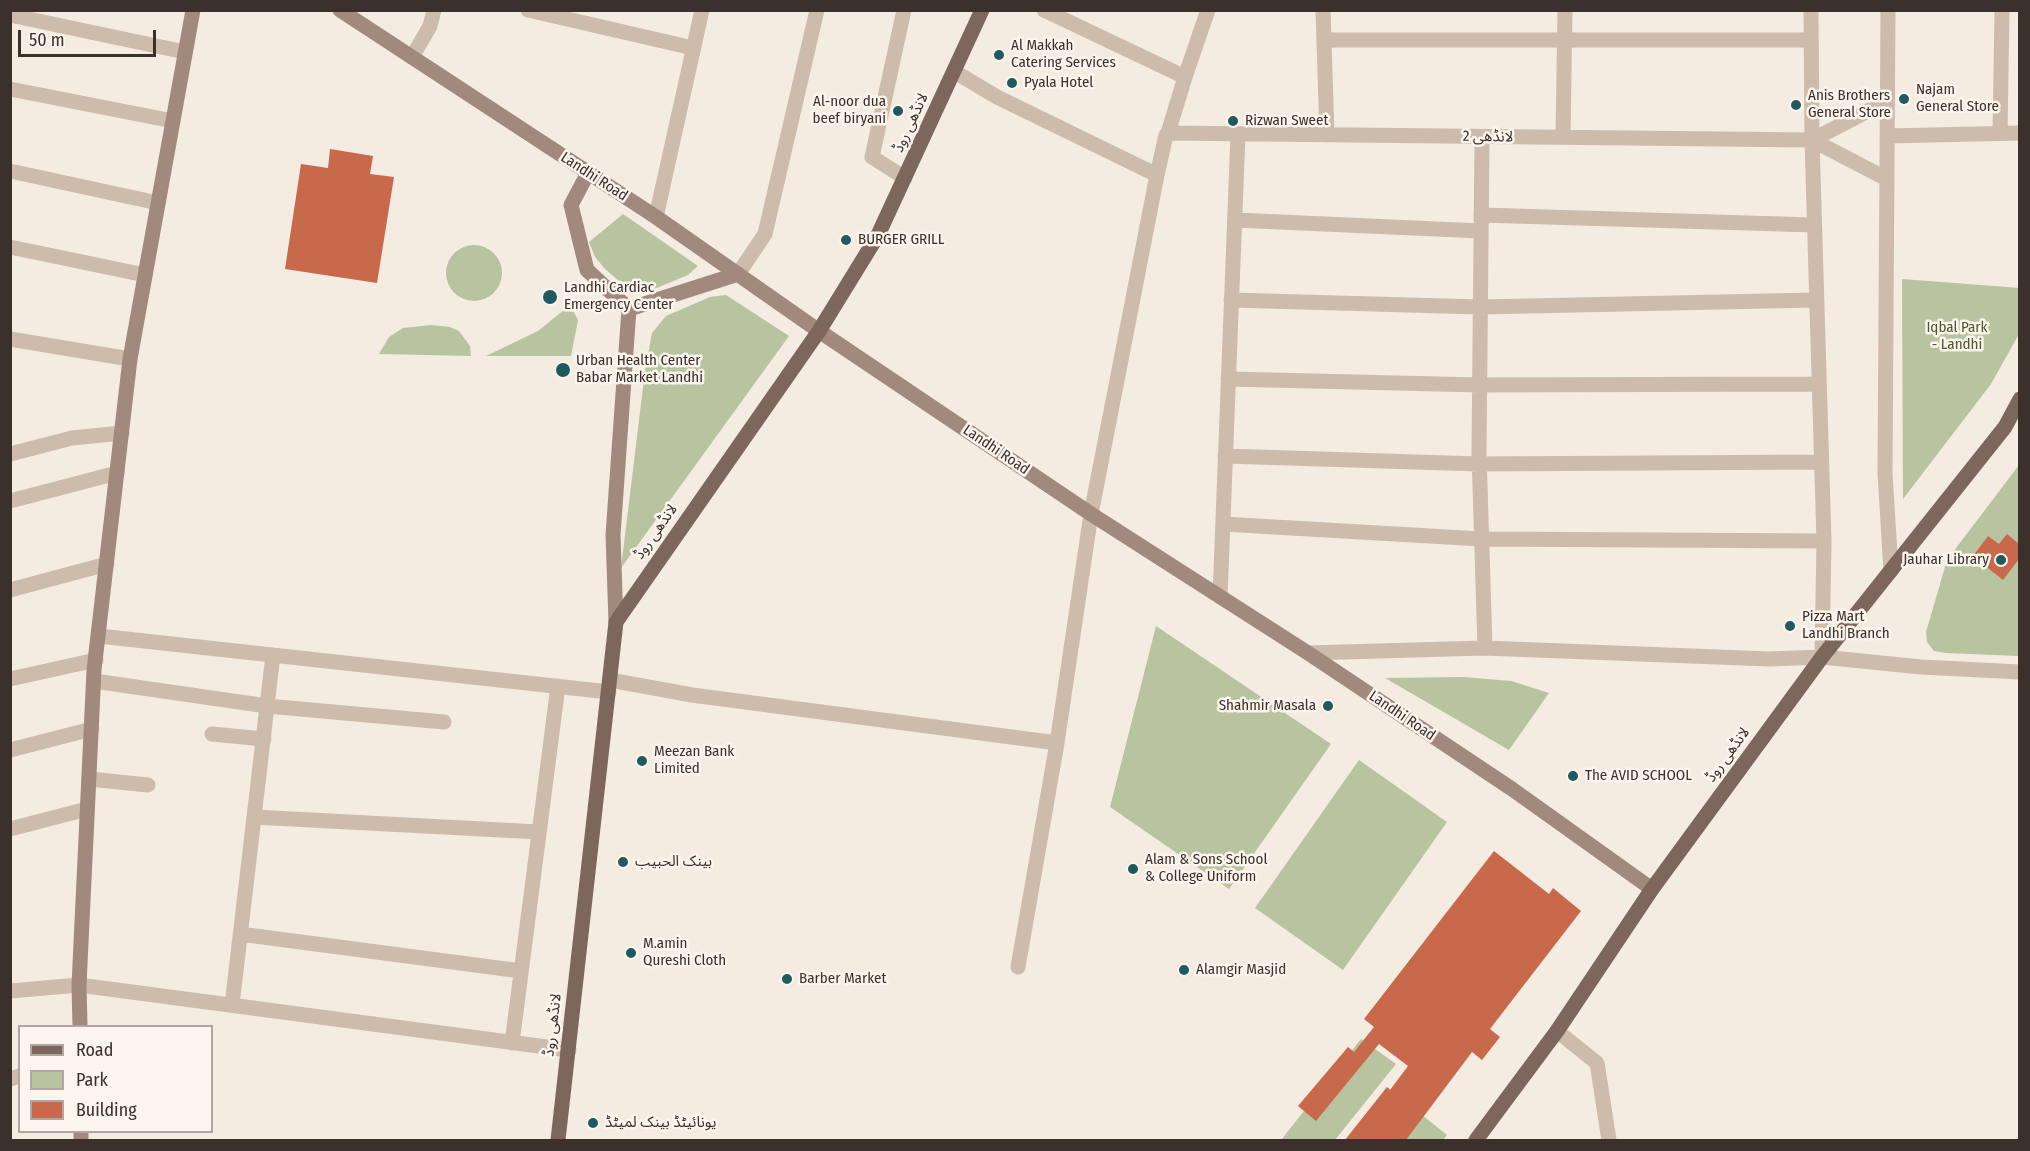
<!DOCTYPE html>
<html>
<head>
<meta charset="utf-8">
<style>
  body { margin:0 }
  #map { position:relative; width:2030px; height:1151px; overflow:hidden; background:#f4ebe1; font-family:"Fira Sans Condensed",sans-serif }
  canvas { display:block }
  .frame { position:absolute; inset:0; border:12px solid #3b302b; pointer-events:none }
  .legend { position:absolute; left:18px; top:1025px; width:195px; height:108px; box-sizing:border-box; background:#fbf5ee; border:2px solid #aea6a0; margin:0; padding:8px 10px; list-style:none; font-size:18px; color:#3b302b }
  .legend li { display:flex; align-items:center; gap:12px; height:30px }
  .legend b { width:30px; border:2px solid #aea6a0 }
  .scale { position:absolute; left:18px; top:30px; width:138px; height:27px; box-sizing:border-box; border:3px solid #3b302b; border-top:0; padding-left:8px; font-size:18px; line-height:21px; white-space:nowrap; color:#3b302b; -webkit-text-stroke:4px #fbf5ee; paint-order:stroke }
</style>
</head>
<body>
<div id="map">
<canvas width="2030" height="1151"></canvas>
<div class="frame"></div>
<ul class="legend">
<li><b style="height:8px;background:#7d675c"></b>Road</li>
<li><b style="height:16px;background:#b8c4a0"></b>Park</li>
<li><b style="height:16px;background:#c8694b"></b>Building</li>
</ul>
<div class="scale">50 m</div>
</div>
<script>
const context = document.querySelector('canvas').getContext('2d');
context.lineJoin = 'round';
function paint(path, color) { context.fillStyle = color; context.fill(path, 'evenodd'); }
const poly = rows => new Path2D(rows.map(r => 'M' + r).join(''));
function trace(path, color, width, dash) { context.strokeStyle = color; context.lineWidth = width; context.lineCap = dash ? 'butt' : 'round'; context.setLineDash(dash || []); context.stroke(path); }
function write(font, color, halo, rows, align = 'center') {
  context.font = font + ' "Fira Sans Condensed","Noto Sans Arabic",sans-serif'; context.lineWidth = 5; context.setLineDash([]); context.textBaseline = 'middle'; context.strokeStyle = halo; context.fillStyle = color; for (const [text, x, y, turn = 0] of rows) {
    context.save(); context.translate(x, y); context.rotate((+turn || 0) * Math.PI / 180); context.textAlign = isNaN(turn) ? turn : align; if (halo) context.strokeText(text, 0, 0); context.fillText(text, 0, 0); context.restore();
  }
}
paint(poly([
  [623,214,698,266,688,275,654,289,637,287,618,280,605,269,595,257,589,242],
  '446 273a28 28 0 1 1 56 0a28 28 0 1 1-56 0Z',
  [1902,279,2020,288,2019,334,1991,384,1903,499],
  [726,295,789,336,621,568,645,371,652,333,666,316,710,297],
  [570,305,578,320,571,356,486,356,538,331],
  [431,325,450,327,459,331,470,346,471,356,379,354,389,337,403,328],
  [2019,465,2019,656,1946,653,1934,651,1927,642,1926,632,1947,560],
  [1156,626,1331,744,1229,889,1110,807],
  [1463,677,1511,681,1549,693,1509,750,1385,678],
  [1359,760,1447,822,1343,970,1255,908],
  [1361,1039,1396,1064,1335,1140,1281,1140],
  [1387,1087,1447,1135,1443,1140,1345,1140]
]), '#b8c4a0');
paint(poly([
  [330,149,373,156,370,174,394,177,377,283,285,269,301,164,328,168],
  [2007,534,2019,544,2019,559,2003,580,1973,556,1988,536,1999,544],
  [1494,851,1549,894,1553,888,1581,911,1490,1029,1500,1037,1482,1060,1472,1052,1406,1140,1345,1140,1387,1087,1390,1090,1408,1066,1379,1044,1316,1121,1298,1106,1348,1047,1354,1052,1374,1027,1364,1019]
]), '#c8694b');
trace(poly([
  [528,10,693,48],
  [904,10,872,157,905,178],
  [1044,10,1185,77,1168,133],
  [1323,10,1327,135],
  [1811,10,1812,140,1824,541,1822,657],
  [1888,10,1885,473,1891,571],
  [10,15,185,52],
  [1324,40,1811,40],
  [412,57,430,26,434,10],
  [955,72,997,97,1157,175],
  [1185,77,1208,10],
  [10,89,173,121],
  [2000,133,2002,10],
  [1887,136,2020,133],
  [1482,137,1479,453,1485,648],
  [1563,137,1565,10],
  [1812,140,1887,101],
  [10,171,158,203],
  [1481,215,1814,225],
  [656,217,702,10],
  [1235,220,1481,231],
  [10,247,145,275],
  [738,274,765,234,817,10],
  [1231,300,1480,307,1816,300],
  [10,339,130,359],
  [1228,379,1480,385,1819,384],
  [10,454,72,438,122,433],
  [1225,456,1479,464,1821,462],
  [10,501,117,473],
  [1223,524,1481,539,1824,541],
  [10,590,107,564],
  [1220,597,1238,134],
  [99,636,609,692],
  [1308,653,1485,648,1769,659,1822,657,1921,667,2020,672],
  [10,679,96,660],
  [610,680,692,695,1057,743],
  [94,681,267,706,444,722],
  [212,734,264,739],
  [10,750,92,729],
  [89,779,148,785],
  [254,817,539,832],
  [10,829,87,809],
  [240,934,521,971],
  [1018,967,1057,743,1091,514,1157,175,1166,135,1168,133,1812,140,1887,179],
  [10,991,79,985,569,1050],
  [232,1005,273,655],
  [1557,1031,1597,1063,1609,1140],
  [512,1043,558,686],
  [10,1079,20,1076]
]), '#cdbbac', 15);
trace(poly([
  [340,10,656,217,819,331,1091,514,1308,653,1512,789,1652,889],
  [588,173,571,205,587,270,629,309,613,535,616,622],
  [629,309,738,274],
  [80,1026,79,985,94,670,130,359,193,10],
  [81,1132,81,1140]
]), '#a18a7d', 15);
trace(poly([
  [558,1140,616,622,819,331,878,235,982,10],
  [1476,1140,1557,1031,1652,889,1822,657,2005,427,2020,399]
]), '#7d675c', 15);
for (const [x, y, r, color] of [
  [999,55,6,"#1f5a5e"],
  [1012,83,6,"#1f5a5e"],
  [1904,99,6,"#1f5a5e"],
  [1796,105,6,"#1f5a5e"],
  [898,111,6,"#1f5a5e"],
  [1233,121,6,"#1f5a5e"],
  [846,240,6,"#1f5a5e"],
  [550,297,8,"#1f5a5e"],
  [563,370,8,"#1f5a5e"],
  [2001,560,6,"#1f5a5e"],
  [1790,626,6,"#1f5a5e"],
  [1328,706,6,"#1f5a5e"],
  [642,761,6,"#1f5a5e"],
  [1573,776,6,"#1f5a5e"],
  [623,862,6,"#1f5a5e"],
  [1133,869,6,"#1f5a5e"],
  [631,953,6,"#1f5a5e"],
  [1184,970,6,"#1f5a5e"],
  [787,979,6,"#1f5a5e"],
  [593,1123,6,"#1f5a5e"]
]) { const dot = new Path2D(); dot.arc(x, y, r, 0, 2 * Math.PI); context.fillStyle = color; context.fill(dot); trace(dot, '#fbf5ee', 2); }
write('15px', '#3b302b', '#fbf5ee', [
  ["Al Makkah",1011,46],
  ["Catering Services",1011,63],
  ["Pyala Hotel",1024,83],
  ["Najam",1916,90],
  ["General Store",1916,107],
  ["Anis Brothers",1808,96],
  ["General Store",1808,113],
  ["Al-noor dua",886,102,"right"],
  ["beef biryani",886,119,"right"],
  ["Rizwan Sweet",1245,121],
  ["BURGER GRILL",858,240],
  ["Landhi Cardiac",564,288],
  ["Emergency Center",564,305],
  ["Urban Health Center",576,361],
  ["Babar Market Landhi",576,378],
  ["Jauhar Library",1989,560,"right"],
  ["Pizza Mart",1802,617],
  ["Landhi Branch",1802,634],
  ["Shahmir Masala",1316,706,"right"],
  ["Meezan Bank",654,752],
  ["Limited",654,769],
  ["The AVID SCHOOL",1585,776],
  ["Alam & Sons School",1145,860],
  ["& College Uniform",1145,877],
  ["بينک الحبيب",635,862],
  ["M.amin",643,944],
  ["Qureshi Cloth",643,961],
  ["Alamgir Masjid",1196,970],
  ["Barber Market",799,979],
  ["یونائیٹڈ بینک لمیٹڈ",605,1123]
], 'left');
write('15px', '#3b302b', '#fbf5ee', [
  ["لانڈھی روڈ",911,123,-65],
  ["لانڈھی 2",1488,137,1],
  ["Landhi Road",594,177,33],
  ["Landhi Road",996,450,34],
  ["لانڈھی روڈ",656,532,-55],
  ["Landhi Road",1402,716,34],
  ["لانڈھی روڈ",1728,755,-54],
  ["لانڈھی روڈ",553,1025,-83]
]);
write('15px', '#4a5a2e', '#fbf5ee', [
  ["Iqbal Park",1957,328],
  ["- Landhi",1957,345]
]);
</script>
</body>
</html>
